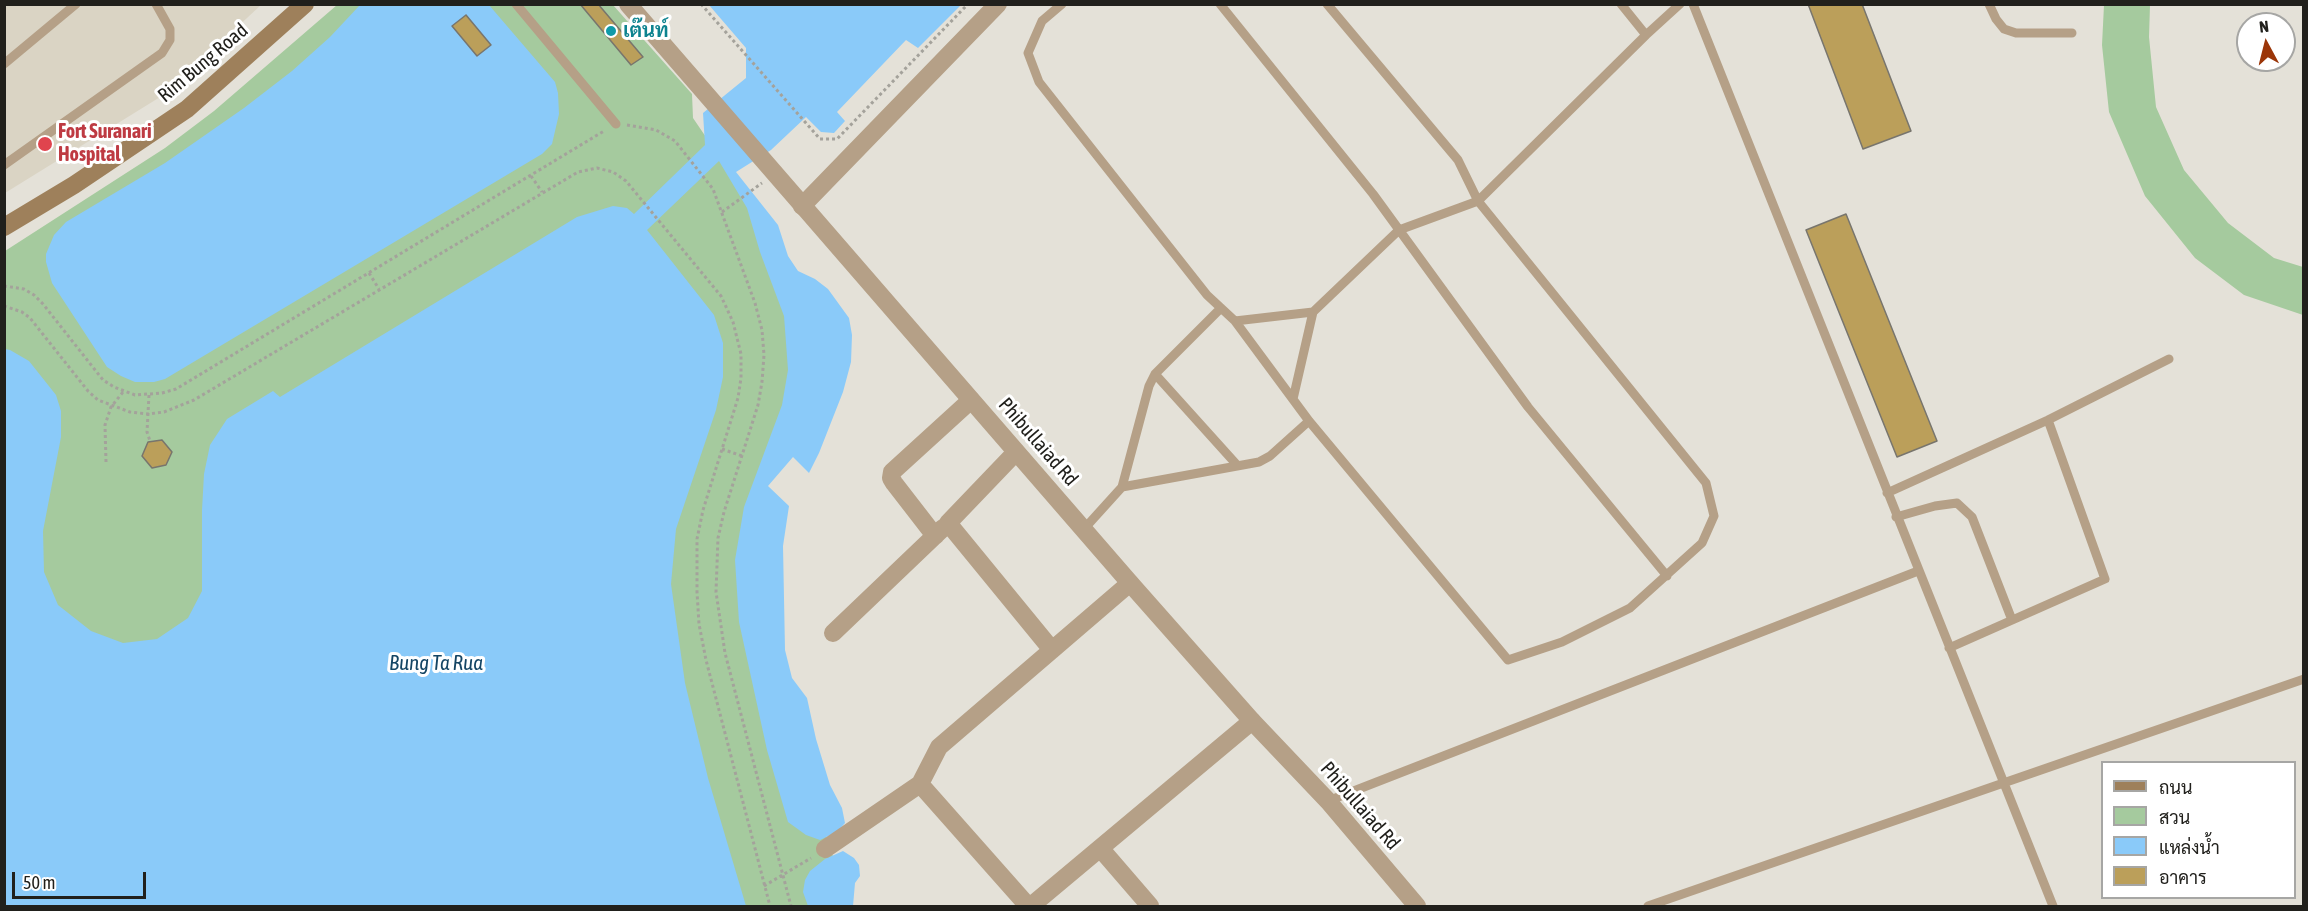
<!DOCTYPE html>
<html>
<head>
<meta charset="utf-8">
<style>
  body { margin:0 }
  #map { position:relative; width:2308px; height:911px; overflow:hidden; background:#e4e1d8; font-family:"Asap Condensed",Sarabun,sans-serif }
  canvas { display:block }
  .frame { position:absolute; inset:0; border:6px solid #21201c; pointer-events:none }
  .legend { position:absolute; left:2101px; top:761px; width:195px; height:138px; box-sizing:border-box; background:#fff; border:2px solid #a6a6a4; margin:0; padding:8px 10px; list-style:none; font-size:18px; color:#21201c }
  .legend li { display:flex; align-items:center; gap:12px; height:30px }
  .legend b { width:30px; border:2px solid #a6a6a4 }
  .north { position:absolute; left:2236px; top:12px; width:60px; height:60px; box-sizing:border-box; background:#fff; border:2px solid #a6a6a4; border-radius:50%; rotate:353deg; font-size:16px; font-weight:700; line-height:24px; text-align:center; color:#21201c }
  .north::after { content:''; display:block; margin:auto; width:21px; height:27px; background:#9b3609; clip-path:polygon(50% 0,100% 100%,50% 72%,0 100%) }
  .scale { position:absolute; left:12px; top:872px; width:134px; height:27px; box-sizing:border-box; border:3px solid #21201c; border-top:0; padding-left:8px; font-size:18px; line-height:21px; white-space:nowrap; color:#21201c; -webkit-text-stroke:4px #fff; paint-order:stroke }
</style>
</head>
<body>
<div id="map">
<canvas width="2308" height="911"></canvas>
<div class="frame"></div>
<ul class="legend">
<li><b style="height:8px;background:#9e805b"></b>ถนน</li>
<li><b style="height:16px;background:#a5ca9e"></b>สวน</li>
<li><b style="height:16px;background:#8acaf9"></b>แหล่งน้ำ</li>
<li><b style="height:16px;background:#bb9f5a"></b>อาคาร</li>
</ul>
<div class="north">N</div>
<div class="scale">50 m</div>
</div>
<script>
const context = document.querySelector('canvas').getContext('2d');
context.lineJoin = 'round';
function paint(path, color) { context.fillStyle = color; context.fill(path, 'evenodd'); }
const poly = rows => new Path2D(rows.map(r => 'M' + r).join(''));
function trace(path, color, width, dash) { context.strokeStyle = color; context.lineWidth = width; context.lineCap = dash ? 'butt' : 'round'; context.setLineDash(dash || []); context.stroke(path); }
function write(font, color, halo, rows, align = 'center') {
  context.font = font + ' "Asap Condensed",Sarabun,sans-serif'; context.lineWidth = 6; context.setLineDash([]); context.textBaseline = 'middle'; context.strokeStyle = halo; context.fillStyle = color; for (const [text, x, y, turn = 0] of rows) {
    context.save(); context.translate(x, y); context.rotate((+turn || 0) * Math.PI / 180); context.textAlign = isNaN(turn) ? turn : align; if (halo) context.strokeText(text, 0, 0); context.fillText(text, 0, 0); context.restore();
  }
}
paint(poly([
  [5,5,261,5,165,94,5,193]
]), '#dad4c4');
paint(poly([
  [337,5,613,5,692,94,693,118,742,190,789,310,794,363,745,554,825,834,835,862,818,906,5,906,5,251,165,148,214,111],
  [2104,5,2150,5,2149,37,2156,107,2184,170,2228,223,2274,258,2303,267,2303,315,2244,295,2195,258,2145,196,2109,112,2102,45]
]), '#a5ca9e');
paint(poly([
  [360,5,489,5,555,82,558,93,559,114,552,144,542,154,165,379,154,382,135,382,121,376,107,367,52,283,46,262,46,254,54,235,66,222,165,163,244,108,292,71,330,37],
  [709,5,961,5,918,48,906,40,837,112,845,121,834,133,821,132,806,117,771,150,736,172,778,225,788,256,798,271,815,279,828,289,849,318,852,335,851,362,843,392,819,453,809,473,793,457,768,486,789,506,783,546,785,650,792,678,807,698,816,739,830,785,842,808,845,823,837,832,820,840,806,835,788,822,767,750,739,622,735,560,744,507,782,405,788,370,784,316,760,252,747,208,719,161,647,230,714,315,723,343,723,377,716,410,676,529,671,584,685,683,708,778,746,906,5,906,5,349,10,350,29,361,56,395,61,411,61,437,43,531,44,572,58,605,91,631,123,643,157,639,188,618,202,591,202,510,204,474,210,445,227,419,273,391,280,397,577,217,613,206,627,208,634,214,705,145,703,113,746,78,746,48],
  [843,851,854,858,859,865,860,876,855,883,853,906,808,906,803,892,805,880,810,871,825,859]
]), '#8acaf9');
const building = poly([
  [580,4,598,4,643,57,631,65,580,4],
  [1808,4,1862,4,1911,131,1863,149,1808,4],
  [466,15,491,45,477,56,452,26,466,15],
  [1846,214,1937,441,1897,457,1806,230,1846,214],
  [162,440,172,452,166,465,152,468,142,456,148,442,162,440]
]);
paint(building, '#bb9f5a');
trace(building, '#78756d', 1.5);
trace(poly([
  [701,4,820,139,837,139,968,4],
  [627,125,656,130,675,141,713,189,755,303,762,330,764,355,762,382,758,405,724,512,718,538,716,592,725,653,791,906],
  [531,176,542,192],
  [722,212,762,183],
  [369,273,379,289],
  [4,286,24,289,34,295,43,304,103,380,114,387,135,395,162,393,176,389,604,131],
  [4,306,22,312,30,318,88,391,98,400,130,412,148,414,164,412,194,400,578,172,597,168,613,172,626,181,721,296,733,322,741,354,741,378,738,398,703,510,697,539,697,592,699,624,706,660,770,906],
  [149,395,147,432,150,441],
  [722,449,742,456],
  [106,462,105,425,111,407,123,392],
  [764,886,811,858]
]), '#a4a29b', 3, [3, 3]);
trace(poly([
  [516,4,616,124],
  [1062,4,1042,21,1028,53,1039,82,1207,295,1235,321,1309,421,1508,660,1562,642,1630,608,1702,543,1714,516,1706,483,1478,201,1458,160,1327,4],
  [1220,4,1373,194,1528,407,1667,576],
  [1621,4,1646,35],
  [1693,4,2053,906],
  [1989,4,1996,19,2004,29,2016,33,2072,33],
  [4,64,76,4],
  [4,165,162,53,170,40,170,29,156,4],
  [1235,321,1313,312,1399,230,1478,201,1646,35,1680,4],
  [1155,374,1237,465],
  [1293,399,1313,312],
  [1122,487,1259,462,1270,456,1309,421],
  [1887,493,2048,420,2169,359],
  [1896,517,1935,506,1957,503,1972,517,2012,620],
  [1084,529,1122,487,1149,386,1155,374,1221,308],
  [1949,648,2105,579,2048,420],
  [1328,801,1918,571],
  [1648,906,2304,679]
]), '#b5a087', 9);
trace(poly([
  [802,206,998,4],
  [1016,452,948,523,1052,650],
  [935,536,894,483,891,478,892,472,971,400],
  [833,633,943,528],
  [920,784,1028,906],
  [1100,848,1150,906],
  [825,849,920,784,939,747,1130,583],
  [1031,906,1252,721]
]), '#b5a087', 18);
trace(poly([
  [628,4,1130,583,1252,721,1328,801,1417,906]
]), '#b5a087', 18);
trace(poly([
  [4,227,74,185,187,109,305,4]
]), '#9e805b', 18);
for (const [x, y, r, color] of [
  [611,31,6,"#0f9aa8"],
  [45,144,8,"#e0444e"]
]) { const dot = new Path2D(); dot.arc(x, y, r, 0, 2 * Math.PI); context.fillStyle = color; context.fill(dot); trace(dot, '#fff', 2); }
write('bold 20px', '#0d838f', '#fff', [
  ["เต๊นท์",623,31]
], 'left');
write('20px', '#21201c', '#fff', [
  ["Rim Bung Road",203,63,-40],
  ["Phibullaiad Rd",1038,442,49],
  ["Phibullaiad Rd",1360,806,49]
]);
write('bold 20px', '#be3a42', '#fff', [
  ["Fort Suranari",58,132],
  ["Hospital",58,155]
], 'left');
write('italic 21px', '#144564', '#fff', [
  ["Bung Ta Rua",436,663]
]);
</script>
</body>
</html>
